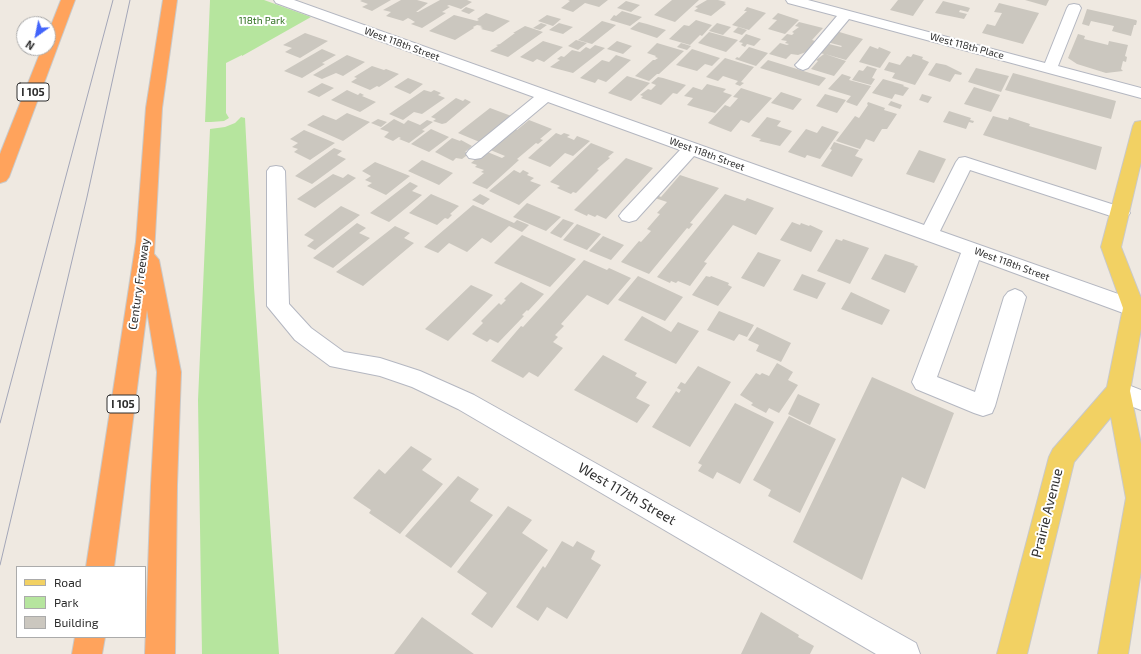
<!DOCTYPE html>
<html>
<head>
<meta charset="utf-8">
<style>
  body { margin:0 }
  #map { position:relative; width:1141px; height:654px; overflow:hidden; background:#efe9e1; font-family:"Exo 2",sans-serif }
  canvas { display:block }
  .legend { position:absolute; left:16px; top:566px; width:130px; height:72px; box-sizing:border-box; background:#fff; border:1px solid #ababab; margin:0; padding:5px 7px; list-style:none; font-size:12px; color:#2e2e2e }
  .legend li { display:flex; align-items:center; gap:8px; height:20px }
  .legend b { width:20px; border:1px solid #ababab }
  .north { position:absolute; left:16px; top:16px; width:40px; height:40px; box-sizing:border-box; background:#fff; border:1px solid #ababab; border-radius:50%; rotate:213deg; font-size:11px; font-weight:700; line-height:16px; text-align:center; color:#2e2e2e }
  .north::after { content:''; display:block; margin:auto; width:14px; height:18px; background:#4264fb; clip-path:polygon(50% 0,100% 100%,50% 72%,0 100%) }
</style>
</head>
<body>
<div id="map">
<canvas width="1141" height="654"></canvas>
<ul class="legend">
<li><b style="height:5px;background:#f2d163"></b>Road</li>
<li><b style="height:11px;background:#b6e59e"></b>Park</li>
<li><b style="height:11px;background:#cbc7bf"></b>Building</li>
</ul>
<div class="north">N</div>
</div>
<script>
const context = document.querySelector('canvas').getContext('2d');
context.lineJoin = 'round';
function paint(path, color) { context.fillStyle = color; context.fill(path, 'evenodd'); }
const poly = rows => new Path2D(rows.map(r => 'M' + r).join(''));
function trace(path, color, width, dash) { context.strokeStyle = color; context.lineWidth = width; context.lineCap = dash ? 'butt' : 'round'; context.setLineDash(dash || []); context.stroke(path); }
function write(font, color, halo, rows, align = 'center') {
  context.font = font + ' "Exo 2",sans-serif'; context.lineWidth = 4; context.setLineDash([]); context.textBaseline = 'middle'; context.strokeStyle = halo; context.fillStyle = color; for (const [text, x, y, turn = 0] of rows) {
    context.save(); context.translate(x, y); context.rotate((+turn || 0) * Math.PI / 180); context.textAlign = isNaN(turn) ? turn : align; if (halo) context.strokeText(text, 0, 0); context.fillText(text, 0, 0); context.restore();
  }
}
paint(poly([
  [210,0,264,0,311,17,242,56,242,55,226,63,226,113,229,118,224,121,211,122,205,122],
  [241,117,245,118,254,287,279,654,202,654,198,400,210,129,225,127,235,123]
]), '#b6e59e');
paint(poly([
  [362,0,391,0,372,11,362,7,368,4,360,1],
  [401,0,417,0,428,3,416,12,418,12,440,0,467,0,472,2,461,9,449,5,447,6,450,7,442,12,446,13,422,28,411,24,415,22,410,19,408,18,403,21,386,16,391,12,383,10],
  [568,0,608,0,599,7,585,3,573,12,561,8,570,1],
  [672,0,699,0,675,22,654,15],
  [707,0,718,0,726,2,724,3,726,4,711,16,694,11,698,8,695,7],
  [898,0,924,0,913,16,890,10],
  [1025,0,1049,0,1046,6],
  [626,1,640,5,631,12,617,8],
  [943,1,967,7,970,8,968,12,960,10,959,12,967,14,964,19,935,13],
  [999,3,1039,13,1023,44,982,33,987,24,995,26,1002,13,994,12],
  [466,7,475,10,469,14,461,11],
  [747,7,766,13,749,30,732,25,747,11,744,11],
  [1087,9,1136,20,1137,21,1136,25,1134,25,1131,36,1112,31,1114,26,1091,21,1089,26,1082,24],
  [622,11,642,17,630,26,610,20,614,15,616,16],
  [486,13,510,21,493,32,481,29,483,28,480,27,482,26,477,25,473,27,474,28,455,40,429,31,454,15,477,21,479,20,477,19],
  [778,13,799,20,785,34,768,29,777,20,772,19],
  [547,15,561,19,553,26,538,21],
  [696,20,712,25,702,36,700,35,690,45,669,39,684,25,689,26],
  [602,21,616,25,592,44,578,40],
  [639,22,647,24,666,30,657,38,630,29],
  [799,22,823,28,812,40,815,41,806,52,798,55,791,54,786,59,769,54,780,43,787,45,789,44,785,43,787,41,781,40,787,34,792,35,794,33,792,32,799,27,795,26],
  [541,23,547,25,540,30,533,28],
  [559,23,573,27,563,34,549,30],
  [717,23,731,27,723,35,709,31],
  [525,26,543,32,508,57,490,51,498,46,496,45,500,44,515,33,513,33],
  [738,27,747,30,742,35,733,32],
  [836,31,863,39,846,60,825,54,846,61,834,76,811,69,818,61,816,60,824,54,820,53,826,45,829,44,841,47,842,46,827,42],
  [709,32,738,40,726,52,698,43],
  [305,33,328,41,300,58,285,52,292,48,283,45],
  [746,34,761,39,754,46,747,44,745,47,741,45,743,43,739,42],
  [1078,34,1085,36,1084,39,1108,45,1109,41,1128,45,1125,56,1127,57,1126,62,1123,61,1121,69,1123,71,1106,73,1077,64,1068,58],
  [576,40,587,43,578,50,568,46],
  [543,41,563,47,544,62,537,59,533,62,520,57],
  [617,41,632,46,623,54,607,49],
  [657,43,684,51,659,74,657,74,649,81,635,76,653,60,655,60,658,58,655,57,656,56,647,53],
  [681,43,691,46,687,50,677,47],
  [595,45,605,48,573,73,550,67,560,60,557,59,561,56,564,57,572,50,580,52,586,47,590,49],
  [870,46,878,49,879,47,891,52,880,68,859,62],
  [749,47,768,53,756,66,735,59,737,57,739,58],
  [322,49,336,55,322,63,325,64,302,78,284,71],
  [692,49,720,58,712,66,705,64,697,71,676,65],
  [913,54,923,57,922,59,929,62,915,85,892,78,895,73,884,70,889,62,900,65,907,56,911,57],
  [347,55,365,62,343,76,336,73,322,79,313,75],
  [616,55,631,60,606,82,598,79,595,83,580,78,602,60,609,62],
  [725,58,754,67,741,82,744,83,740,86,735,84,738,81,723,76,718,81,706,77],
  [768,60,826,78,819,86,760,68],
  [936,63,946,65,962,73,961,75,955,74,950,82,928,75],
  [372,66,384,70,386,69,399,74,379,87,377,86,370,90,351,82,357,78,354,77],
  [867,66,877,69,872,78,875,79,871,85,852,80,859,70,863,71],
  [976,68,1009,76,1001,92,968,82],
  [1013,73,1116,101,1111,119,1005,90],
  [842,74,851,77,849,80,871,86,857,106,846,102,851,96,828,89],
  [627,76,650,83,631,101,608,93],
  [658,77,663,78,686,85,677,94,673,93,661,105,641,98,643,96,640,95,648,89,651,90,656,85,651,83],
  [408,78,423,84,410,94,394,87],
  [883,79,904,85,903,86,909,88,903,96,895,94,892,99,872,93],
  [322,83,334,88,319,97,307,92],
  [707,84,726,89,723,92,732,95,715,113,687,105,693,98,684,96,693,87,702,90],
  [974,87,1000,95,991,112,964,104],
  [741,88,772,98,749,123,741,120,731,132,708,123,725,105,730,107,738,98,733,97],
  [347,90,358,95,360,93,364,95,362,96,376,102,360,112,331,100],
  [424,90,431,92,434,90,441,93,438,95,445,98,422,114,414,112,403,120,389,114],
  [781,92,802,99,793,110,771,103],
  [825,94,846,100,837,113,816,106],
  [922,94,932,97,928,103,919,100],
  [456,98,463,101,465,99,471,102,446,123,442,124,433,121,436,119,431,117],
  [891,101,902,105,900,109,888,105],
  [868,102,885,108,884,110,897,114,887,129,882,129,874,142,866,139,860,149,836,141,855,116,859,118,868,105,867,104],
  [490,108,514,117,482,143,458,133],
  [949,111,971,118,970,120,974,121,973,123,969,122,966,129,943,122],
  [347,113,370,122,343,141,307,125,323,115,336,120],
  [993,116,1008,120,1009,117,1030,124,1029,126,1102,147,1096,170,983,135],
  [767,117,781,121,777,126,792,131,780,146,759,141,761,139,751,136],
  [378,119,387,122,381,127,371,123],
  [394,119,404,124,408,120,420,125,427,120,433,122,422,130,425,131,409,143,399,139,401,138,399,137,393,141,384,137,389,132,380,129],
  [529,120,552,129,540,139,543,140,538,144,536,143,517,159,519,160,487,189,472,183,484,173,481,172,484,170,475,167,477,165,471,163,485,151,502,158,505,156,488,149,513,128,517,130],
  [822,126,839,132,820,159,807,155,805,158,788,152,806,129,817,133],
  [431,129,449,137,429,152,411,144],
  [304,130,335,143,310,160,294,152,298,149,292,147,298,143,290,139],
  [556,133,561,135,564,133,570,135,567,137,574,140,577,136,590,141,573,156,565,153,550,167,528,158],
  [452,138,460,141,461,140,472,146,465,152,470,153,462,159,456,158,453,161,435,152],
  [834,142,859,150,855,156,863,159,852,177,821,166,832,150,830,149],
  [591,143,614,152,608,157,610,158,597,169,599,170,576,193,573,192,571,194,557,188,560,186,550,182],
  [334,148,342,151,337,155,346,159,312,184,295,176],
  [919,150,946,159,934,183,906,174],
  [626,158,653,168,606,219,597,215,595,217,588,214,587,216,574,210],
  [422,160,453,173,439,185,408,171],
  [375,162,410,176,386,195,367,186,372,183,365,180,371,176,362,171],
  [514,170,520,173,523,170,529,173,527,175,534,178,530,181,541,185,519,205,489,191],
  [333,174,343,178,348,174,356,178,315,208,297,199],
  [680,175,719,188,690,223,693,224,689,229,687,228,649,274,621,262,639,241,641,242,651,231,647,229,660,214,657,213,667,202,655,198,657,195,661,197],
  [410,182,418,186,412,191,422,195,389,222,370,213],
  [431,194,459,206,450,214,452,215,448,219,445,218,437,225,409,213],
  [480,194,490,199,483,205,472,200],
  [725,194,745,201,747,198,774,208,756,235,733,225,704,262,707,263,690,286,678,281,676,283,671,281,670,283,657,277],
  [527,203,561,217,546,231,513,217],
  [473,205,514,223,517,220,529,225,522,232,509,226,491,243,482,238,467,252,449,243,438,253,424,247],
  [341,206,360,215,315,250,307,246,314,240,304,235],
  [563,219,574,223,561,238,550,233],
  [792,222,800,225,801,223,809,226,810,225,823,231,811,252,780,240],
  [357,223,366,228,359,233,370,238,333,268,313,258],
  [577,224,601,234,587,250,563,240],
  [395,226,410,233,404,238,414,243,363,286,336,272],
  [522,235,576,259,550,287,494,263],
  [603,236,624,245,611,260,589,251],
  [836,239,842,241,843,239,869,248,850,284,817,271],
  [758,252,781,260,764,287,741,278],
  [885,254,915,264,914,265,918,266,905,293,871,279],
  [584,260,607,270,609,268,631,278,608,305,587,295,561,324,564,326,555,335,558,337,553,342,563,348,538,377,529,372,523,378,491,361,521,326,523,327],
  [802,274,826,283,817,299,793,290],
  [638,276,683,297,665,321,618,300],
  [706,276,710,277,711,276,729,283,728,285,732,287,718,306,692,295],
  [521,282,544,294,528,311,527,310,522,315,524,316,498,343,490,339,487,342,472,334,483,323,481,321,499,303,501,305,506,300,504,299],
  [471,285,493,295,448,341,425,329],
  [851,292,890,310,882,325,841,309],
  [719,311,754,325,747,337,739,334,734,341,707,330],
  [642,316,671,332,678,322,699,331,676,364,624,340],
  [757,327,791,343,781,362,756,351,759,345,748,340],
  [603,355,637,373,635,376,647,382,636,398,650,405,637,423,574,390],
  [777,363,793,372,788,380,798,385,779,413,769,408,766,413,751,405,753,403,740,395,756,373,760,375,762,373,769,376],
  [698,366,731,382,690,447,652,427,676,391,679,393,681,390,677,388,681,382,685,384],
  [872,377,954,413,925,489,902,477,862,580,793,542],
  [798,394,820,404,810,425,788,414],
  [735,403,774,422,740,484,717,472,713,479,698,471,702,465,698,463],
  [789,416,836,439,800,513,768,496,771,490,753,480],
  [411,446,432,459,422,470,443,484,400,534,369,513,371,510,353,498,379,469,385,474],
  [458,476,479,489,470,501,493,515,451,568,405,536],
  [508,506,532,520,522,533,548,550,492,628,471,614,487,593,457,572],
  [562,541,573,547,577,541,595,551,591,559,601,565,567,619,547,607,538,621,516,607,543,566,545,568],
  [761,612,799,635,798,637,814,646,810,654,741,654],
  [422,617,474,654,394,654]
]), '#cbc7bf');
const minor = poly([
  [274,0,294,0,924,225,956,162,959,158,965,157,1127,209,1130,213,1127,217,1120,219,970,170,940,231,1141,302,1141,314,1134,316,1126,314,979,260,937,377,975,392,1004,297,1008,292,1015,289,1022,292,1026,297,995,406,992,413,983,416,974,413,916,389,912,382,961,253,694,156,636,220,629,222,622,220,619,216,622,212,680,150,548,102,481,158,475,159,469,158,466,154,469,150,534,97,276,3,274,0],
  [786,0,808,0,1045,63,1067,8,1069,5,1074,4,1079,5,1081,8,1058,66,1141,88,1141,98,849,19,808,68,803,70,798,68,795,65,798,62,837,16,788,3,786,0],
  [276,166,282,167,285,171,289,304,311,328,344,352,380,358,420,371,474,395,916,643,920,654,876,654,458,409,412,387,380,376,330,366,295,340,267,306,267,171,270,167,276,166],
  [1118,381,1141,390,1141,410,1110,398,1106,391,1110,384,1118,381]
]);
const major = poly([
  [1141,121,1141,162,1121,247,1141,298,1141,329,1130,391,1141,444,1141,571,1128,654,1098,654,1126,498,1111,417,1074,462,1027,654,997,654,1049,457,1053,449,1107,387,1123,308,1101,247,1133,126,1135,122,1141,121]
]);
const highway = poly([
  [61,0,75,0,9,177,6,181,0,183,0,154,42,48,48,48,48,33,61,0],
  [163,0,177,0,162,108,154,254,159,260,181,372,177,485,175,654,145,654,151,485,157,372,147,310,114,567,86,567,136,242,146,108,163,0],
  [75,637,105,637,102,654,72,654,75,637]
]);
trace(minor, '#b4b7c1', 2);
trace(major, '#c9c9c9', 2);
trace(highway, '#c9c9c9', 2);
paint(minor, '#fff');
paint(major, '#f2d163');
paint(highway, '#ffa35c');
trace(poly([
  [0,423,113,0],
  [0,565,87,197,130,0]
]), '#a3a6b8', 1);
write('10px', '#2c6e1b', '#fff', [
  ["118th Park",262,21]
]);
write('10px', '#2e2e2e', '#fff', [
  ["West 118th Street",402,44,20],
  ["West 118th Place",967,46,15],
  ["West 118th Street",707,154,20],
  ["West 118th Street",1012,264,20]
]);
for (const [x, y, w] of [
  [33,92,32],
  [123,404,32]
]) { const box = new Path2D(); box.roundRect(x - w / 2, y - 9, w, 18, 3); context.fillStyle = '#fff'; context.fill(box); trace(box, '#2e2e2e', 1); }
write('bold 11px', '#2e2e2e', null, [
  ["I 105",33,92],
  ["I 105",123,404]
]);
write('12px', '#2e2e2e', '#fff', [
  ["Century Freeway",139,284,-82]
]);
write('14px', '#2e2e2e', '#fff', [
  ["West 117th Street",627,494,30],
  ["Prairie Avenue",1047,513,-76]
]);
</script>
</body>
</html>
